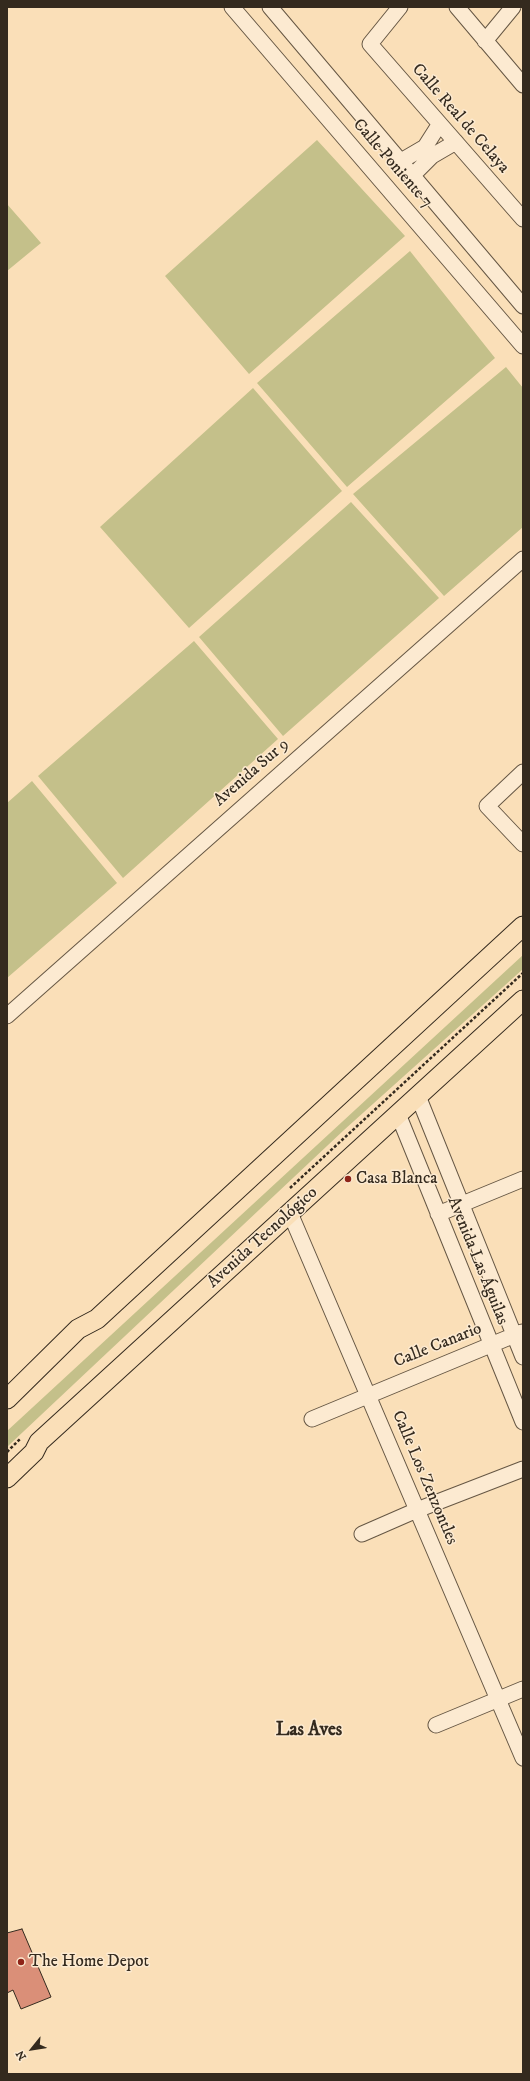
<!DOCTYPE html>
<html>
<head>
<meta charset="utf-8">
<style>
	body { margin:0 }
	#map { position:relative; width:530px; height:2081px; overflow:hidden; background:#fadfb8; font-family:"IM FELL DW Pica",serif }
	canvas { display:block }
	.frame { position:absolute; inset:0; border:8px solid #342a1e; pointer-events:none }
	.north { position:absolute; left:12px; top:2029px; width:40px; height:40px; -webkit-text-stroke:3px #fcead1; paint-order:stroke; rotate:240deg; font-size:11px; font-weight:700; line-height:16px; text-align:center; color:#342a1e }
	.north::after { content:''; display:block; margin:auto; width:14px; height:18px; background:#342a1e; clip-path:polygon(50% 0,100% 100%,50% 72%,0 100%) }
</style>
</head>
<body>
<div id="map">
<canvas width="530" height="2081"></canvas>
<div class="frame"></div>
<div class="north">N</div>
</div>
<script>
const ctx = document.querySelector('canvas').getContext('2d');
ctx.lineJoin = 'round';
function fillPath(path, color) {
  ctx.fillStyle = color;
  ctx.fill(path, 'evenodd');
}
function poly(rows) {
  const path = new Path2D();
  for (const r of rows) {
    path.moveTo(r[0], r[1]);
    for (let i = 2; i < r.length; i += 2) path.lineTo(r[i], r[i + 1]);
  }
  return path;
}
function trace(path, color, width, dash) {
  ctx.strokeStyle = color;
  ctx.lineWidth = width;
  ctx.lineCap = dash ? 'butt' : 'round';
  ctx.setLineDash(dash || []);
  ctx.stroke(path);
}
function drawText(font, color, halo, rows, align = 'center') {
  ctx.font = font + ' "IM FELL DW Pica",serif';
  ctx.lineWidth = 3;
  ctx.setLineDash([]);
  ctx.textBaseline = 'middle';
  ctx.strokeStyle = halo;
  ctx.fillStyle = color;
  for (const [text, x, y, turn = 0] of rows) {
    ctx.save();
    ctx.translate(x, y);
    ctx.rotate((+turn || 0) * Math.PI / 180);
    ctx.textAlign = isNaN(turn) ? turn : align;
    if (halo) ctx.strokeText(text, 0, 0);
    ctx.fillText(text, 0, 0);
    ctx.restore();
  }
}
fillPath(poly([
	[317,140,405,236,249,374,165,276],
	[7,204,41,243,7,271],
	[410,251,495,358,347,487,257,383],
	[506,367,523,388,523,527,444,596,353,494],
	[253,388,342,491,189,628,100,527],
	[351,502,439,598,283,736,199,637],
	[194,641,278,739,123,878,38,776],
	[32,781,117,883,7,978,7,803],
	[523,955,523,969,344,1130,7,1447,7,1431]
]), '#c4c08a');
const building = poly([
	[22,1929,51,1997,21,2009,13,1990,7,1993,7,1933,22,1929]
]);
fillPath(building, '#da8f78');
trace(building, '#342a1e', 1);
const minor = poly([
	[232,7,523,346],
	[270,7,523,306],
	[400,7,370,44,523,219],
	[457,7,523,85],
	[485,41,513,7],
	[401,161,425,147,439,125],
	[412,176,432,156,456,142],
	[523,772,487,806,523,844],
	[7,1016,523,559],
	[418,1096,523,1357],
	[398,1114,523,1422],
	[290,1213,523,1758],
	[438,1214,523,1179],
	[312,1419,522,1332],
	[362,1534,417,1510,523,1469],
	[436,1725,523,1689]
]);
const major = poly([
	[7,1399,78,1329,97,1319,523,926],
	[7,1478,34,1452,39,1442,523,1000]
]);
trace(minor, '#665744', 17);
trace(major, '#342a1e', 21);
trace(poly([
	[290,1188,523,973],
	[7,1452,21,1438]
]), '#342a1e', 2.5, [3, 2]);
trace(minor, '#fcead1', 15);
trace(major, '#fadfb8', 19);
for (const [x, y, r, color] of [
	[348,1179,4,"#8f2418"],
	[21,1962,4,"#8f2418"]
]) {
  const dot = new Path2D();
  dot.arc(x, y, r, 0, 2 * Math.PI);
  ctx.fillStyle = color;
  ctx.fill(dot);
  trace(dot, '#fcead1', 1.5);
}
drawText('17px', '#342a1e', '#fcead1', [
	["Calle Real de Celaya",460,119,49],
	["Calle Poniente 7",392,164,49],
	["Avenida Sur 9",252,773,-41],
	["Avenida Tecnológico",263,1238,-42],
	["Avenida Las Águilas",477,1261,68],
	["Calle Canario",438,1346,-22],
	["Calle Los Zenzontles",424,1478,67]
]);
drawText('17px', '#342a1e', '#fcead1', [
	["Casa Blanca",356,1179],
	["The Home Depot",29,1962]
], 'left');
drawText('bold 19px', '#342a1e', '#fcead1', [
	["Las Aves",309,1731]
]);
</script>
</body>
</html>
